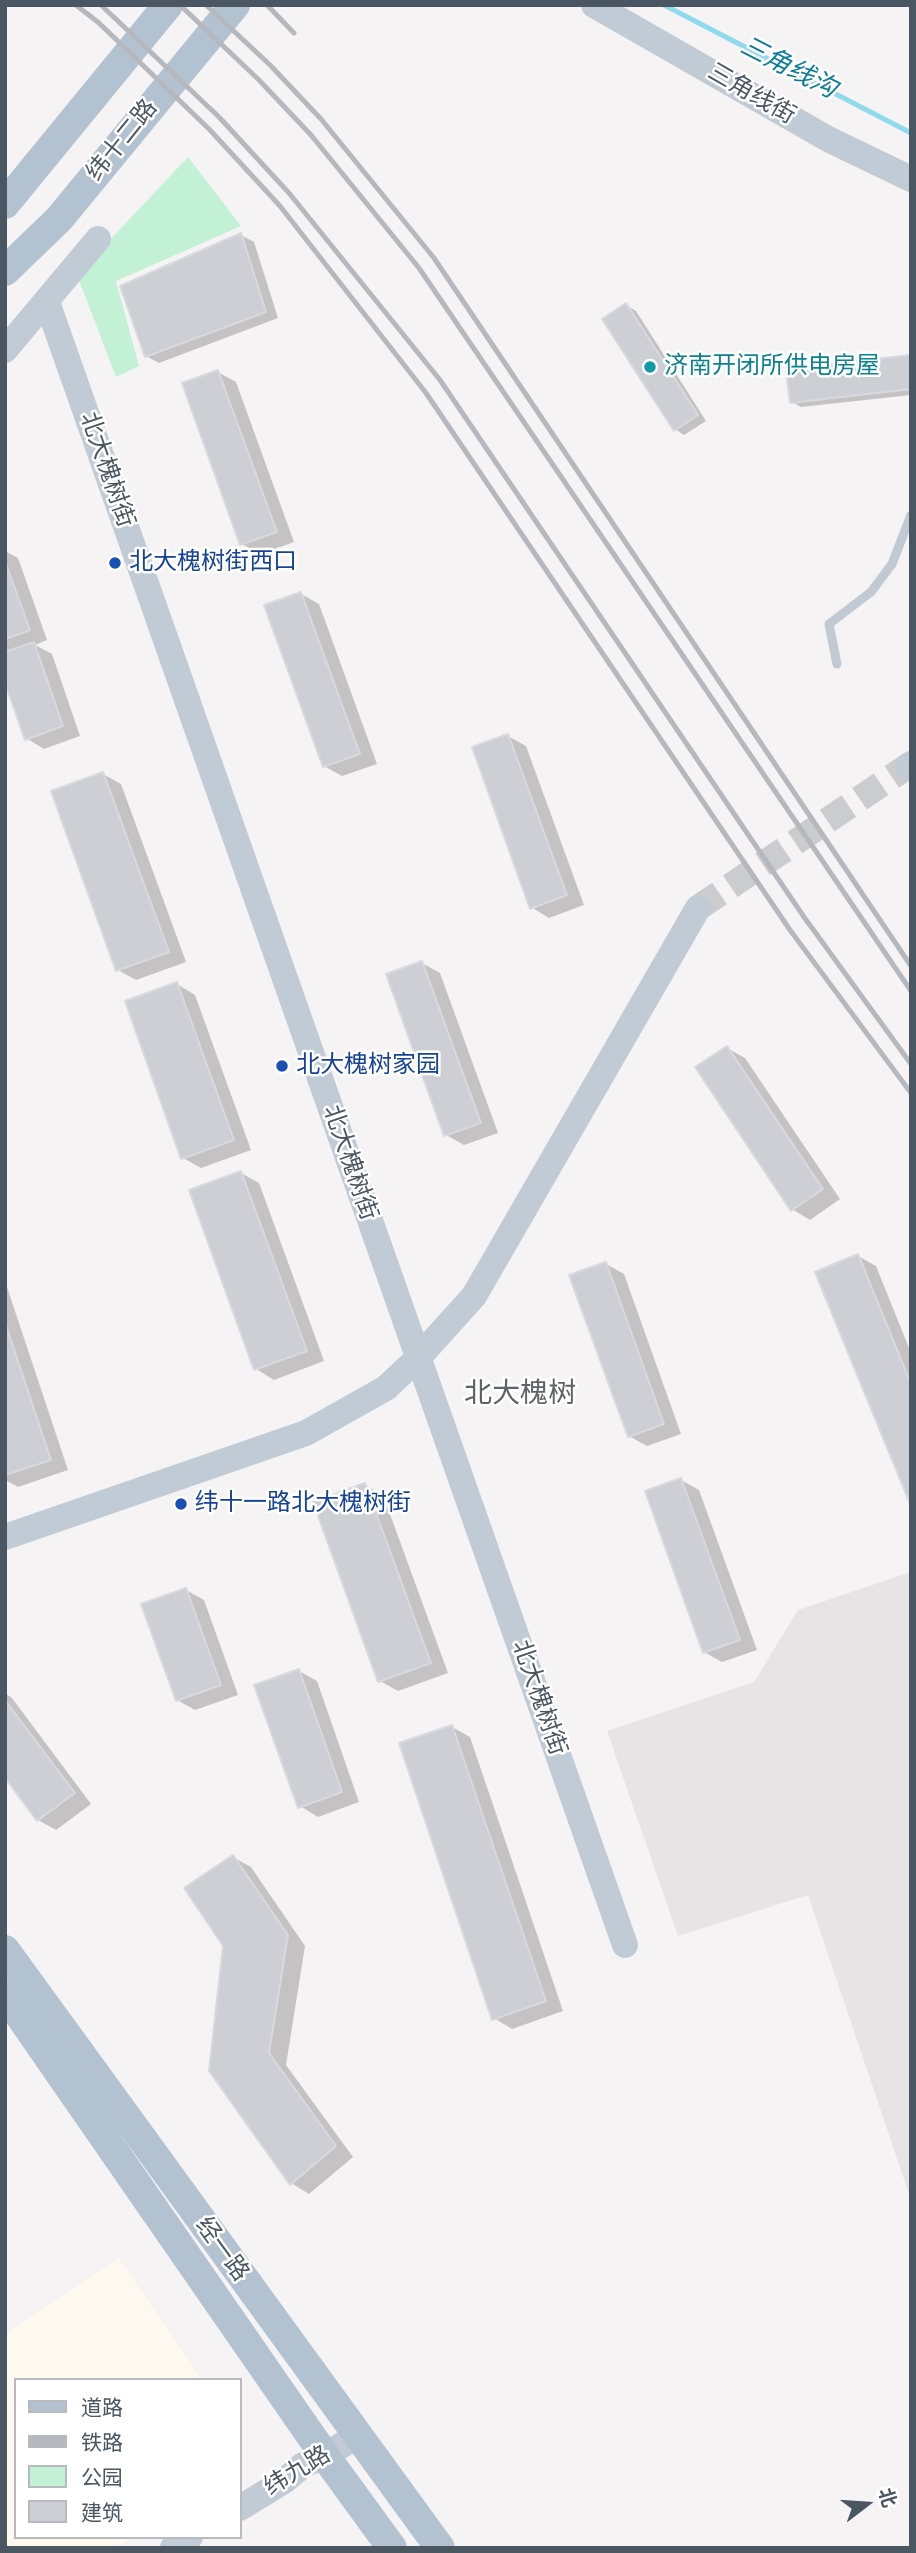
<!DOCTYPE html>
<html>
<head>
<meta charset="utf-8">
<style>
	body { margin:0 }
	#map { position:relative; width:916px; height:2553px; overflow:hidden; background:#f5f3f3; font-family:Jost,"Noto Sans SC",sans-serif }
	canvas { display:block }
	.frame { position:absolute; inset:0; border:7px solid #4a5661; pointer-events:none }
	.legend { position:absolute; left:14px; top:2378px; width:228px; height:161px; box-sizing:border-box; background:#fff; border:2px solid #b7bbc0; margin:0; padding:9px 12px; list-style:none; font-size:21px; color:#4a5661 }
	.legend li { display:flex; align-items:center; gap:14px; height:35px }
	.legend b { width:35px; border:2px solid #b7bbc0 }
	.north { position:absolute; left:832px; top:2469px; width:70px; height:70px; -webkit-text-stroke:5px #fff; paint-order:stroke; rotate:73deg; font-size:19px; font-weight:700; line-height:28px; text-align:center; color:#4a5661 }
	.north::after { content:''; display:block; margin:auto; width:24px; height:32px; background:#4a5661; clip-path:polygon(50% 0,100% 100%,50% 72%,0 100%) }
</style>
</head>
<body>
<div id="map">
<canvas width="916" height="2553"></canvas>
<div class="frame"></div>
<ul class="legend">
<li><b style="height:9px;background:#b3c2d1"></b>道路</li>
<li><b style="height:9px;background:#b5b8bd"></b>铁路</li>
<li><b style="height:19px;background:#c3f1d5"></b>公园</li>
<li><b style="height:19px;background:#cdcfd5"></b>建筑</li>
</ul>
<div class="north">北</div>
</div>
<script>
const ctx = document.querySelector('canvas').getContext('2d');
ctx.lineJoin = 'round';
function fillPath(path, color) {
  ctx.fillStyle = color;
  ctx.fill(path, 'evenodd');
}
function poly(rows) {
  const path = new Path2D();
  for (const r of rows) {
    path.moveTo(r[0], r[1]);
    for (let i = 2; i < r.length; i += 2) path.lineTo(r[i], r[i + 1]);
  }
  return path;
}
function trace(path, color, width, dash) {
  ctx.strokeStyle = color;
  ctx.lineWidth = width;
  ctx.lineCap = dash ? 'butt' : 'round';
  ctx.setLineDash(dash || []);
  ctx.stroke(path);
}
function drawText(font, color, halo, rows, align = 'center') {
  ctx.font = font + ' Jost,"Noto Sans SC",sans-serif';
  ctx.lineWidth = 5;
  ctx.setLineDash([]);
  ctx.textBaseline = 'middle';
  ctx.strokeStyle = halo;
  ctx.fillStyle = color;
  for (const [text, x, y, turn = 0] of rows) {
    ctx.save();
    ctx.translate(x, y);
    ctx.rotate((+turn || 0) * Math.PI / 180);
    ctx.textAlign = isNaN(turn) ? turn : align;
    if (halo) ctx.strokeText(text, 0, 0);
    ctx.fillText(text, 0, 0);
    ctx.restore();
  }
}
fillPath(poly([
	[119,2258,202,2380,16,2380,16,2537,132,2537,115,2548,5,2548,5,2334]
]), '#fdf9ef');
fillPath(poly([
	[911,1572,911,2197,910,2197,808,1895,678,1936,607,1731,754,1682,798,1610]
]), '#e6e4e5');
fillPath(poly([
	[188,157,241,226,116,281,139,366,116,377,77,275]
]), '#c3f1d5');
fillPath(poly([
	[241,235,254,242,278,318,159,363,146,356],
	[626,305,636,311,706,421,684,435,675,429],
	[911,356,911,395,801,407,792,402],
	[218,372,236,382,294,542,260,554,242,544],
	[5,551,18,558,47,640,35,645,52,654,80,736,44,749,26,738,9,652,5,650],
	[301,594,319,604,377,764,342,776,324,766],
	[508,736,526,746,584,905,549,918,531,907],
	[103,774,121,784,186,962,136,980,118,970],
	[422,963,440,973,498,1133,464,1145,446,1135],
	[177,984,195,995,251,1150,201,1168,183,1158],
	[727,1048,745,1058,840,1199,810,1220,792,1209],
	[241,1173,259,1183,324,1361,274,1380,256,1369],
	[858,1256,876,1266,911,1353,911,1502],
	[606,1264,624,1274,681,1434,647,1446,629,1436],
	[5,1281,68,1470,18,1487,5,1480],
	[681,1480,699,1490,757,1650,722,1662,704,1652],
	[365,1485,383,1495,448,1673,398,1691,380,1681],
	[186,1590,204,1600,238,1695,195,1710,177,1700],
	[299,1671,317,1681,359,1802,318,1817,300,1806],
	[5,1693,12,1698,91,1804,56,1830,38,1820,5,1775],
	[452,1727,470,1737,563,2011,512,2029,494,2018],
	[233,1857,251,1867,305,1946,286,2065,353,2157,309,2194,291,2183]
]), '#0003');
trace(poly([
	[664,5,911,133]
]), '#90daee', 5);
const building = poly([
	[241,233,266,312,145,357,120,286,241,233],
	[626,303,698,415,674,431,602,319,626,303],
	[911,355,911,389,790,403,786,369,911,355],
	[218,370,277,532,240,545,182,383,218,370],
	[5,561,30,630,5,639,5,561],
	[301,592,360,754,323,767,264,605,301,592],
	[34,642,63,726,25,740,5,683,5,652,34,642],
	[508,734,567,895,530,909,472,747,508,734],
	[103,772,169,952,116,971,51,791,103,772],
	[422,961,481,1123,444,1136,386,974,422,961],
	[177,982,234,1140,181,1159,125,1001,177,982],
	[727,1046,823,1189,791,1211,695,1067,727,1046],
	[241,1171,307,1351,254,1370,189,1190,241,1171],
	[858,1254,911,1384,911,1506,815,1272,858,1254],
	[606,1262,664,1424,628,1437,569,1275,606,1262],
	[5,1322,51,1460,5,1475,5,1322],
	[681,1478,740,1640,703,1653,645,1491,681,1478],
	[365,1483,431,1663,378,1682,313,1502,365,1483],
	[186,1588,221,1685,176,1701,141,1604,186,1588],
	[299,1669,342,1792,298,1808,254,1685,299,1669],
	[5,1700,75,1793,37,1821,5,1778,5,1700],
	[452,1725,546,2001,492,2020,399,1743,452,1725],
	[233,1855,288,1935,269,2053,336,2146,290,2185,209,2071,223,1946,184,1888,233,1855]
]);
fillPath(building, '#cdcfd5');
trace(building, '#d7d9de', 2);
trace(poly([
	[698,908,908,766]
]), '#caccce', 26, [26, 13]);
trace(poly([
	[837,664,829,624,871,592,892,564,911,515]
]), '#c1cad2', 9);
trace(poly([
	[594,5,828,139,911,179],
	[47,302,625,1945],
	[5,350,98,239],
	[908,766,911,764],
	[5,1537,306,1433,386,1388,418,1358,474,1296,698,908],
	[240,2508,284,2481,303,2465,325,2456,356,2436],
	[173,2548,190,2537]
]), '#c1cbd6', 26);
trace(poly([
	[5,204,168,5],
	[5,271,59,219,235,5],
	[5,1950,440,2548],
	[5,1994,325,2456,392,2548]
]), '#b3c2d1', 30);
trace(poly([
	[76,5,99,23,209,129,280,206,426,393,790,930,911,1093],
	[101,5,219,117,289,193,440,380,804,917,911,1064],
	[180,5,258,79,311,135,419,268,911,991],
	[206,5,270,65,321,119,434,258,911,966],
	[267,5,294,33]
]), '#b5b8bd', 5);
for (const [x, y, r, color] of [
	[650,367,7,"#0f9aa8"],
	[115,563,7,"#1a4fb4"],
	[282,1066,7,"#1a4fb4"],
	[181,1504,7,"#1a4fb4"]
]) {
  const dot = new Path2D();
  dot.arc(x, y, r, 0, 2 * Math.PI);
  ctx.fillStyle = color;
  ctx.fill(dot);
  trace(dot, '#fff', 2.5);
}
drawText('24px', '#4a5661', '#fff', [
	["三角线街",751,95,30],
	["纬十二路",123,141,-51],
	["北大槐树街",106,470,71],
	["北大槐树街",349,1163,71],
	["北大槐树街",538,1698,71],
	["经一路",221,2250,54],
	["纬九路",298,2472,-31]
]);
drawText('24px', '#0d838f', '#fff', [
	["济南开闭所供电房屋",664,367]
], 'left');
drawText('24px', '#164399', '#fff', [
	["北大槐树街西口",129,563],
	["北大槐树家园",296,1066],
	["纬十一路北大槐树街",195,1504]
], 'left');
drawText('italic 26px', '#0c7c9b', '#fff', [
	["三角线沟",788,69,27]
]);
drawText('28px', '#5f6368', '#fff', [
	["北大槐树",520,1395]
]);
</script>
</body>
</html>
